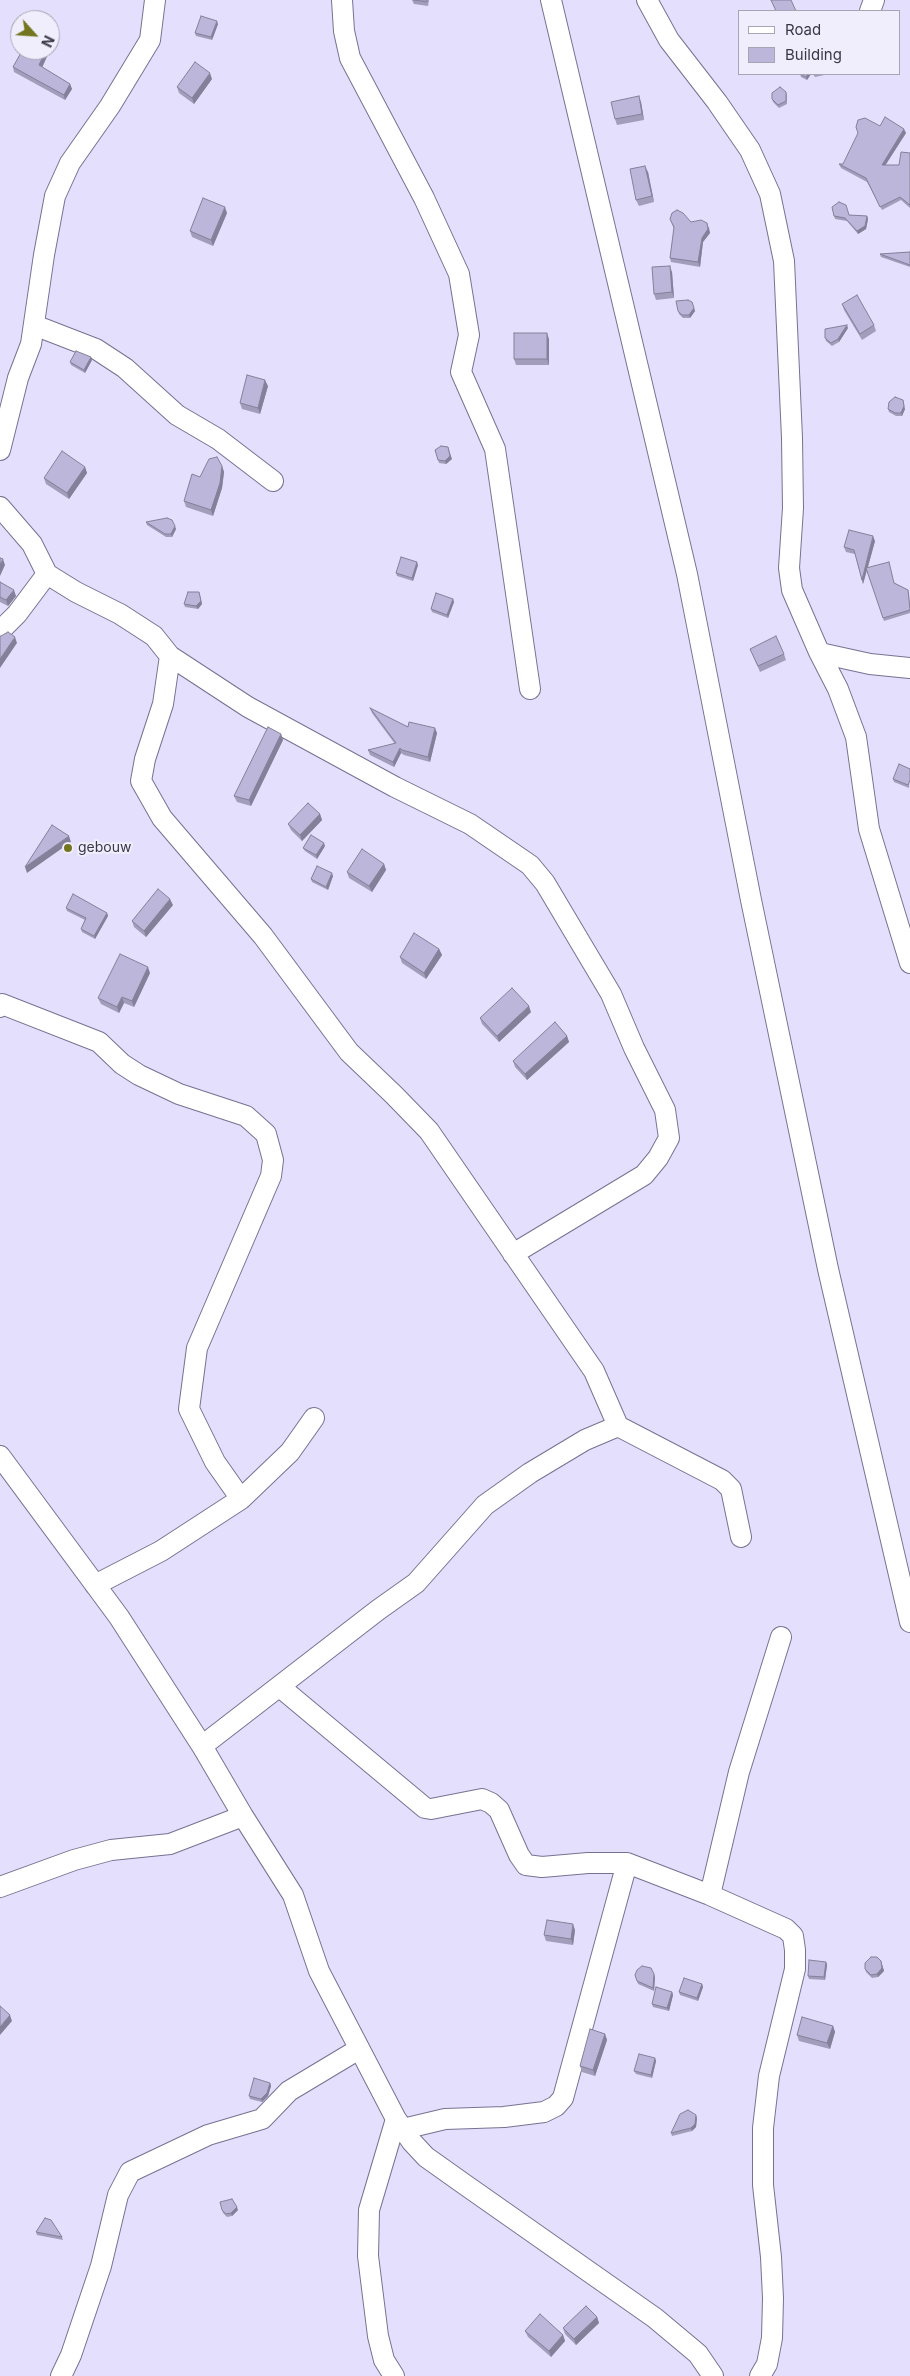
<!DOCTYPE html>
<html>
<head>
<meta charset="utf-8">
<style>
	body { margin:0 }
	#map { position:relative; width:910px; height:2376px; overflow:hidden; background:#e3dffc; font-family:Inter,sans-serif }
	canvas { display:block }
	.legend { position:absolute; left:738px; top:10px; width:162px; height:65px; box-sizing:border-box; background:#f0eefd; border:1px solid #a7a5b4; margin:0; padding:6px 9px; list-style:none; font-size:15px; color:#3a3746 }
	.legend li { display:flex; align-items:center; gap:10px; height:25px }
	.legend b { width:25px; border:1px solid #a7a5b4 }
	.north { position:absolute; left:10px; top:10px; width:50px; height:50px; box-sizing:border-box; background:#f0eefd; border:1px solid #a7a5b4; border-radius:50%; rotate:116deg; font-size:14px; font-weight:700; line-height:20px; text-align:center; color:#3a3746 }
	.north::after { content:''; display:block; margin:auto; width:18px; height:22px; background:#73761e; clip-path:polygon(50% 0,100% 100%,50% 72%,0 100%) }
</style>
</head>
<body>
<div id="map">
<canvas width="910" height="2376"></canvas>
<ul class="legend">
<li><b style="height:6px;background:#fff"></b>Road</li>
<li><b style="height:14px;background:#bcb7da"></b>Building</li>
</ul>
<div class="north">N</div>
</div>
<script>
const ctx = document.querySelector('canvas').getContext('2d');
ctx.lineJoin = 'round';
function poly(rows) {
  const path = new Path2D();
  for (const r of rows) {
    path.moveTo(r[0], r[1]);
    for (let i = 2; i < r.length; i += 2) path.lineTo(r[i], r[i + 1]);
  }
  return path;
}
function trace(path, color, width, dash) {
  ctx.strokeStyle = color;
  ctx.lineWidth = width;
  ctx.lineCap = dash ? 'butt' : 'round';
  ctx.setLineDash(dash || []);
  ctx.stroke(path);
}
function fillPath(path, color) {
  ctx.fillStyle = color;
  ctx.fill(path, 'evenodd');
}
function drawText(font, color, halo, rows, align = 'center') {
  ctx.font = font + ' Inter,sans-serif';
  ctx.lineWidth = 4;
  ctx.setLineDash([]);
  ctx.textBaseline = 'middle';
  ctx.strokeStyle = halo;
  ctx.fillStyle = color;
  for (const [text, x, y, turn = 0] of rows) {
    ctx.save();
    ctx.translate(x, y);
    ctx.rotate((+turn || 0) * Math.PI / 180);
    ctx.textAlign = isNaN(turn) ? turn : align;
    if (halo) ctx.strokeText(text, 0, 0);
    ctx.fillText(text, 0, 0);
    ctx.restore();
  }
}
const street = poly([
	[342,0,344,31,350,58,424,198,459,274,469,335,461,372,495,449,530,689],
	[551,0,687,574,751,900,828,1269,910,1622],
	[647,0,669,40,717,102,750,150,770,194,784,261,792,438,793,508,789,568,792,590,819,652,838,689,856,737,869,829,910,963],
	[870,11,874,0],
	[34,325,96,349,125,368,177,415,218,439,273,481],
	[0,450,18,378,31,344,44,255,55,196,70,163,110,106,150,40,155,0],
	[0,507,32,544,47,574,76,592,120,614,154,636,170,656,163,704,145,759,141,781,162,818,263,936,349,1052,394,1095,429,1131,594,1371,618,1426,722,1480,731,1489,741,1537],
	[0,631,17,614,47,574],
	[820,653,870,664,910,668],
	[170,656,248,707,395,787,470,824,530,865,545,883,611,994,634,1048,665,1110,669,1138,658,1158,644,1175,513,1254],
	[0,1007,2,1004,99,1042,122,1064,139,1075,179,1094,246,1116,266,1134,273,1160,271,1176,197,1348,189,1409,215,1462,241,1499],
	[0,1456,119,1617,202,1746,243,1816,293,1895,319,1971,396,2119,412,2142,426,2157,464,2184,655,2318,698,2354,713,2376],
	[95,1585,161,1551,241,1499,290,1452,314,1418],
	[280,1687,425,1808,431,1809,482,1799,491,1803,499,1810,519,1855,526,1865,542,1867,588,1863,627,1863,710,1895],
	[202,1746,378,1610,416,1583,485,1505,530,1473,585,1440,618,1426],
	[0,1887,74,1860,111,1850,170,1844,243,1816],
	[403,2129,445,2119,504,2117,544,2112,556,2106,563,2098,627,1863],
	[61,2376,71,2355,101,2266,118,2195,130,2172,208,2135,262,2119,289,2091,359,2049],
	[394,2376,384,2360,378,2336,368,2256,369,2210,396,2119],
	[760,2376,767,2364,772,2338,773,2298,771,2257,763,2185,763,2128,769,2076,795,1969,795,1950,793,1936,786,1929,710,1895,739,1772,781,1637]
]);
trace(street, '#777293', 22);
trace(street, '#fff', 20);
fillPath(poly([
	[412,0,429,0,428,6,414,4],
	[218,24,212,40,196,36,195,33],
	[20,50,50,50,42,67,70,84,72,89,65,100,14,72,13,67,21,52],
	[800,74,811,74,807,80,801,77],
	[813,74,829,74,815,77],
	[212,79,194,104,179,93,177,87],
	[786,92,787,95,787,104,779,108,773,102,772,99],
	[641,102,644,120,617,125,615,119],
	[880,126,906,133,885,165,899,165,910,153,910,208,901,200,882,210,867,182,841,168,839,164,843,164],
	[648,172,654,202,639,206,636,200],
	[227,213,213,246,192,237,190,231],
	[850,215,867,216,868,219,866,229,858,234,847,221,835,219,834,216],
	[670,219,691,222,709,227,710,233,703,242,700,267,671,262,670,258,674,229],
	[910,252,910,267,881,257,880,254],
	[672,272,674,298,656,300,654,294],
	[692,302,695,311,690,318,683,318,679,314,678,311],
	[842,304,874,325,876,331,862,340,844,310],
	[848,328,839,342,832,346,826,341,825,338],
	[549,339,549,365,516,365,514,359],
	[92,360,85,373,71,365,70,362],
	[268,386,260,414,242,409,240,403],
	[888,409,905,409,902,416,896,416,889,412],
	[435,450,452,459,446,464,439,463],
	[222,466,224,472,222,488,213,516,186,507,184,501,200,477],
	[85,467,87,473,69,499,46,484,44,478],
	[146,522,176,529,172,537,166,537,147,525],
	[875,541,868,567,895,583,908,590,909,593,910,613,884,621,867,570,863,584,855,554,846,552,844,547],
	[418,565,413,581,397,576,396,573],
	[0,582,16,596,8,606,0,602],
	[200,595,202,604,198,609,185,607,184,604],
	[453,599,454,602,448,618,432,612,431,609],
	[750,649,784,654,786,660,760,672],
	[370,708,408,727,437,733,430,762,404,755,401,753,394,767,370,755,368,750,395,744,372,713],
	[281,734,283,740,251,806,237,802,234,796],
	[910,769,909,788,894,782,893,779],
	[320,814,322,820,302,841,291,830,288,824],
	[325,846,317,859,305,851,303,848],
	[384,864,386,870,372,892,349,878,347,872],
	[333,876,328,890,312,882,311,879],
	[173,905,146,937,134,927,132,921],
	[66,908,107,913,108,916,95,939,82,932,81,929,85,920,67,911],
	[439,949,442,955,426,979,402,963,400,957],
	[150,973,134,1007,124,1003,119,1013,101,1004,98,998],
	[531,1012,499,1042,482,1024,480,1018],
	[567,1036,569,1042,527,1080,515,1067,513,1061],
	[575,1930,573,1945,546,1941,544,1935],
	[881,1961,884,1971,878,1977,872,1978,866,1972,865,1969],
	[826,1962,827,1965,825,1980,809,1979,808,1976],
	[635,1975,655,1977,654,1991,638,1984],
	[702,1984,703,1987,698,2001,680,1995,679,1992],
	[672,1992,673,1995,669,2011,653,2007,652,2004],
	[833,2026,835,2032,830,2049,799,2041,797,2035],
	[605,2034,607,2040,595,2076,582,2072,580,2066],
	[655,2058,656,2061,652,2078,636,2074,634,2071],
	[270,2083,271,2086,268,2096,262,2102,250,2099,249,2096],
	[697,2118,696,2127,692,2131,672,2136,671,2133],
	[222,2210,238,2210,232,2216,227,2217,223,2213],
	[36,2232,62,2237,63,2240,37,2235],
	[597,2317,599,2323,576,2345,565,2334,563,2328],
	[525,2331,563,2335,565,2341,551,2357,528,2337]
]), '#a29dbb');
fillPath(poly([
	[217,21,218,24,212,40,211,37],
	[46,50,50,50,41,70,39,65],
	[210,73,212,79,194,104,192,98],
	[808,74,811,74,807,80,806,77],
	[70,84,72,89,65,100,64,95],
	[639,96,641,102,644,120,642,114],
	[904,129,906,133,883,169,882,165],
	[645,166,648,172,654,202,652,196],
	[225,207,227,213,213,246,211,240],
	[867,216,868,219,866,229,858,234,857,231],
	[707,223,710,233,703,242,700,267,698,262,702,238],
	[670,266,672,272,674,298,672,292],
	[694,308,695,311,690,318,689,315],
	[847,325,848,328,839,342,838,339],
	[547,333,549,339,549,365,547,359],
	[91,357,92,360,85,373,84,370],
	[265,380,268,386,260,414,258,408],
	[903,400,905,409,902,416,901,413],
	[448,447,452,459,446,464,445,461],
	[222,466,224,472,222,488,213,516,211,510],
	[85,467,87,473,69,499,67,493],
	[175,526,176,529,172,537,171,534],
	[873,536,875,541,863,584,862,580],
	[3,559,5,565,0,576,0,565],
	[417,562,418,565,413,581,412,578],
	[14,590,16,596,8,606,6,600],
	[199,592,202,604,198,609,196,606],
	[453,599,454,602,448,618,447,615],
	[15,637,17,643,0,668,0,659],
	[435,728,437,733,430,762,428,757],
	[281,734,283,740,251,806,249,800],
	[400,748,401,753,394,767,393,762],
	[320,814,322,820,302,841,300,835],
	[69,836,71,842,27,873,25,867],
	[324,843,325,846,317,859,316,855],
	[384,864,386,870,372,892,369,886],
	[332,873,333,876,328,890,326,887],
	[170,899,173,905,146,937,144,931],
	[107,913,108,916,95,939,94,936],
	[439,949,442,955,426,979,424,973],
	[148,967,150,973,134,1007,132,1001],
	[122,997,124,1003,119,1013,117,1007],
	[529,1006,531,1012,499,1042,497,1036],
	[567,1036,569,1042,527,1080,525,1074],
	[573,1924,575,1930,573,1945,571,1939],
	[881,1961,884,1971,878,1977,877,1974],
	[826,1962,827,1965,825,1980,824,1977],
	[654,1974,655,1977,654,1991,653,1988],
	[702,1984,703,1987,698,2001,697,1998],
	[672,1992,673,1995,669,2011,667,2008],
	[10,2015,12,2021,0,2035,0,2027],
	[833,2026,835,2032,830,2049,827,2043],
	[605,2034,607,2040,595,2076,593,2070],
	[655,2058,656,2061,652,2078,651,2075],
	[270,2083,271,2086,268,2096,262,2102,261,2099],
	[696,2115,697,2118,696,2127,692,2131,691,2128],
	[237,2207,238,2210,232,2216,231,2213],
	[597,2317,599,2323,576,2345,574,2339],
	[563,2335,565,2341,551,2357,549,2351]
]), '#848099');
const building = poly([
	[414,0,427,0,427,2,414,0],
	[771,0,791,0,796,11,776,11,771,0],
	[201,16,217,21,211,37,195,33,201,16],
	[21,50,46,50,39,65,70,84,64,95,13,67,22,51,21,50],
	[195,62,210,73,192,98,177,87,195,62],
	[800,74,808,74,806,77,800,74],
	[780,87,786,92,786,101,778,105,772,99,772,93,780,87],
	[639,96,642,114,615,119,611,102,639,96],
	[885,117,904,129,882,165,899,165,901,152,910,153,910,205,900,197,880,207,866,178,839,164,843,164,858,133,856,127,858,120,865,118,880,126,885,117],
	[645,166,652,196,636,200,630,169,645,166],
	[203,198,225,207,211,240,190,231,203,198],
	[839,202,846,205,849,215,867,216,865,226,857,231,845,218,834,216,832,207,839,202],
	[677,210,683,213,691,222,701,220,707,223,708,229,702,238,698,262,670,258,674,227,670,219,672,213,677,210],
	[910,252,910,265,880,254,910,252],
	[670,266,672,292,654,294,652,267,670,266],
	[857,295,874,325,860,334,842,304,857,295],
	[688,300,692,302,694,308,689,315,682,315,678,311,676,301,688,300],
	[847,325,838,339,831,343,825,338,825,329,847,325],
	[514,333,547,333,547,359,514,359,514,333],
	[76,351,91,357,84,370,70,362,76,351],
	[247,375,265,380,258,408,240,403,247,375],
	[895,397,903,400,904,406,901,413,895,413,888,409,889,402,895,397],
	[441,446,448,447,450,456,445,461,438,460,435,450,441,446],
	[62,451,85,467,67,493,44,478,62,451],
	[217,457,222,466,220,483,211,510,184,501,192,474,200,477,209,459,217,457],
	[167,518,172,520,175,526,171,534,165,534,146,522,167,518],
	[849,530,873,536,862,580,854,550,844,547,849,530],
	[401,557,417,562,412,578,396,573,401,557],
	[0,558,3,559,0,565,0,558],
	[889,562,894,583,908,590,910,610,883,618,866,568,889,562],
	[0,582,14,590,6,600,0,597,0,582],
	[188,592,199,592,201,601,196,606,184,604,188,592],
	[436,593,453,599,447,615,431,609,436,593],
	[8,632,15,637,0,659,0,636,1,636,8,632],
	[776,636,784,654,758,666,750,649,776,636],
	[370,708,408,727,409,722,435,728,428,757,402,750,400,748,393,762,368,750,396,743,370,708],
	[268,727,281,734,249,800,234,796,268,727],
	[899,764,910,769,910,780,908,785,893,779,899,764],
	[308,803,320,814,300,835,288,824,308,803],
	[52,825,69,836,25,867,52,825],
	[311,835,324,843,316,855,303,848,311,835],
	[362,849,384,864,369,886,347,872,362,849],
	[317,866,332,873,326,887,311,879,317,866],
	[158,889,170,899,144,931,132,921,158,889],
	[73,894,107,913,94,936,81,929,86,918,66,908,73,894],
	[414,933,439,949,424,973,400,957,414,933],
	[120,954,148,967,132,1001,122,997,117,1007,98,998,120,954],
	[512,988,529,1006,497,1036,480,1018,512,988],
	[555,1022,567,1036,525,1074,513,1061,555,1022],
	[547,1920,573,1924,571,1939,544,1935,547,1920],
	[871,1957,877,1957,881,1961,882,1968,877,1974,871,1975,865,1969,865,1963,871,1957],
	[809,1960,826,1962,824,1977,808,1976,809,1960],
	[642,1966,651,1968,654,1974,653,1988,637,1981,635,1975,637,1970,642,1966],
	[684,1978,702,1984,697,1998,679,1992,684,1978],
	[656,1987,672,1992,667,2008,652,2004,656,1987],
	[0,2006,10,2015,0,2027,0,2006],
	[802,2017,833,2026,827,2043,797,2035,802,2017],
	[590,2029,605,2034,593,2070,580,2066,590,2029],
	[639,2054,655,2058,651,2075,634,2071,639,2054],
	[254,2078,270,2083,267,2093,261,2099,249,2096,254,2078],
	[688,2110,696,2115,695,2124,691,2128,671,2133,680,2114,688,2110],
	[232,2199,237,2207,231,2213,226,2214,222,2210,220,2202,232,2199],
	[45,2218,51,2220,62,2237,36,2232,45,2218],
	[586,2306,597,2317,574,2339,563,2328,586,2306],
	[540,2314,563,2335,549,2351,525,2331,540,2314]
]);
fillPath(building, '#bcb7da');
trace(building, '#848099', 1);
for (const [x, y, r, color] of [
	[68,848,5,"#73761e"]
]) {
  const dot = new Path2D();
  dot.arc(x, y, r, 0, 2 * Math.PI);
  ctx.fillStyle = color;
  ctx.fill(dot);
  trace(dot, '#f0eefd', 2);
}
drawText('14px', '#3a3746', '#f0eefd', [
	["gebouw",78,848]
], 'left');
</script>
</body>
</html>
